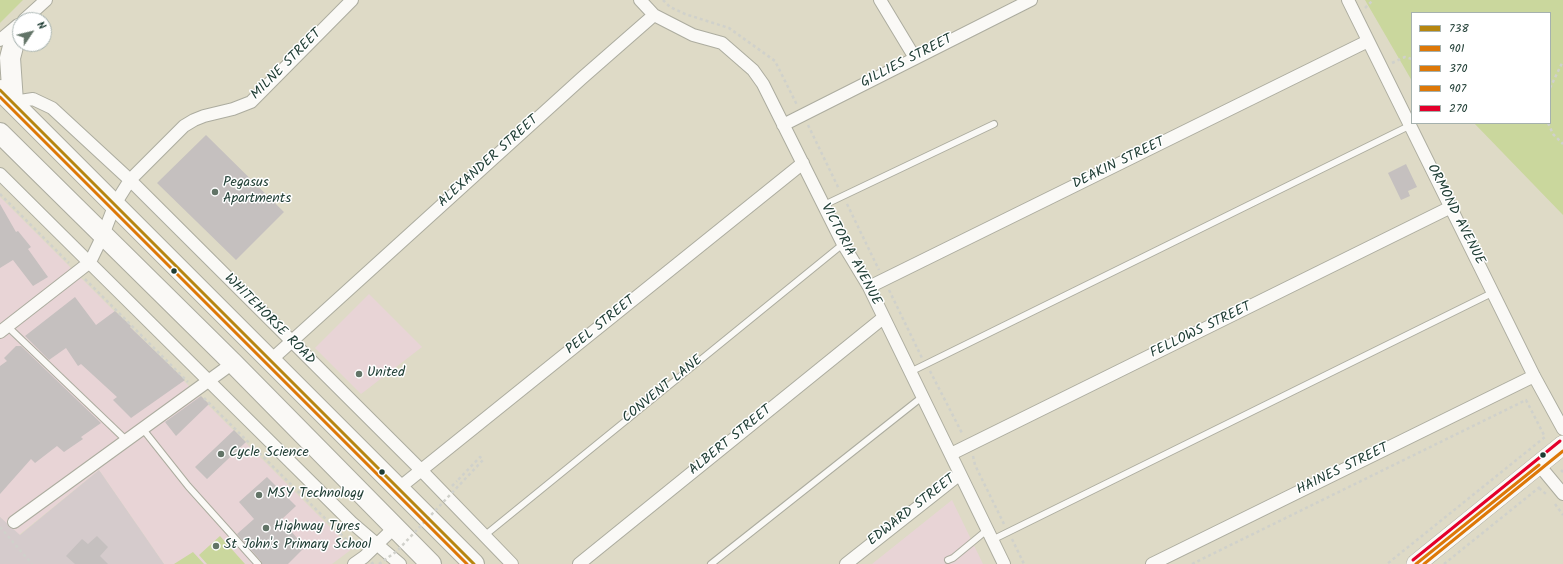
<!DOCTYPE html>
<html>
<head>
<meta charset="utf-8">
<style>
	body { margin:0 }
	#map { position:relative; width:1563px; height:564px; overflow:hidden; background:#dedac6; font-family:Kalam,sans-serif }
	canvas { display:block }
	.legend { position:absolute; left:1411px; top:12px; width:140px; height:112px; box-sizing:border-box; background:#fff; border:1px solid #a5b1ae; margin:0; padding:5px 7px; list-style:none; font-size:12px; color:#1f3d34 }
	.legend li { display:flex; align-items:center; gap:8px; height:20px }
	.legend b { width:20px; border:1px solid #a5b1ae }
	.north { position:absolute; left:12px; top:12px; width:40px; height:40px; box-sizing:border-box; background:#fff; border:1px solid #a5b1ae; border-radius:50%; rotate:55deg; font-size:11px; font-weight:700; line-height:16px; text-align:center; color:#1f3d34 }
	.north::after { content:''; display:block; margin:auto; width:14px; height:18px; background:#627467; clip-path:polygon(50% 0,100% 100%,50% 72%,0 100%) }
</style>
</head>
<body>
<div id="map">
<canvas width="1563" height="564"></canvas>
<ul class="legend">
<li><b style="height:5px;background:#b68610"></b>738</li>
<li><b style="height:5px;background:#dd7808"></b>901</li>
<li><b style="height:5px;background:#dd7808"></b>370</li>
<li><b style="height:5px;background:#dd7808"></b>907</li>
<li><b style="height:5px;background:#e4002b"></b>270</li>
</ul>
<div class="north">N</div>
</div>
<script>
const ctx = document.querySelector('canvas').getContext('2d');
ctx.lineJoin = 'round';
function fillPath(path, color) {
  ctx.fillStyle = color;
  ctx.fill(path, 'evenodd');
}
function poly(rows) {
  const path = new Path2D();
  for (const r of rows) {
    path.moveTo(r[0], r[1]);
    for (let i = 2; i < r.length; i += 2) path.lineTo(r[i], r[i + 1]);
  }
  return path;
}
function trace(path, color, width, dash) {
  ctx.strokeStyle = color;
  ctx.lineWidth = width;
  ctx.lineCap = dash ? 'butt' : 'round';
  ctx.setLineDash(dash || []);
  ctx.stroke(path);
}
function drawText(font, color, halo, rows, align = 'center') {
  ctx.font = font + ' Kalam,sans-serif';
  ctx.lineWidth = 3;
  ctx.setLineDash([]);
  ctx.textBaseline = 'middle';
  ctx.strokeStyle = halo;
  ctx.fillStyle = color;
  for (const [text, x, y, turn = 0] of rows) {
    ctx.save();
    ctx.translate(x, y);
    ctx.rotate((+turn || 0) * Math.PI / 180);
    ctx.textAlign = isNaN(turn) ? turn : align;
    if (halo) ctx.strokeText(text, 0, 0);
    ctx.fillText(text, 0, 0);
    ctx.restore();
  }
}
fillPath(poly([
	[0,197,352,549,332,564,164,564,99,470,19,535,0,517],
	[369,294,422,347,361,394,315,348],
	[952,500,983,564,872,564]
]), '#e8d4d6');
fillPath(poly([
	[99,470,164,564,0,564,0,517,20,535]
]), '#d5cbcc');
fillPath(poly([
	[0,0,23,0,0,23],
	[1365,0,1563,0,1563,215,1474,123,1550,123,1550,13,1412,13,1412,81],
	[220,536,245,564,207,564,199,555],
	[193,552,204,564,174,564]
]), '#cad79d');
fillPath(poly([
	[206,135,284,212,236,260,157,183],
	[1406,164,1417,187,1408,191,1410,196,1401,200,1388,173],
	[0,204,16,232,18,231,31,247,28,249,48,277,33,286,13,260,0,268],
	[75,297,96,325,115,311,131,326,130,327,185,380,131,418,113,400,117,397,81,364,78,366,66,348,49,360,25,336],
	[16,346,21,346,101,423,81,437,83,439,64,452,57,446,35,463,31,459,0,494,0,366,7,361,4,358],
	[201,396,209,404,176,436,165,422],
	[234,430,246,442,207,479,195,467],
	[267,477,296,506,281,520,305,547,288,564,262,564,261,561,237,534,254,519,239,502],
	[97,536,108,547,100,556,108,564,75,564,66,556,82,539,88,544]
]), '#c5c0bf');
const service = poly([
	[824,205,994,124],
	[7,326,126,440],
	[910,372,1411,125],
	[142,428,188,486,258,564],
	[484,536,843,244],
	[992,540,1494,292],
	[948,560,953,558,987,530],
	[711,564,922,397]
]);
const minor = poly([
	[640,0,654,15,693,35,722,43,753,70,763,84,843,244,869,287,1004,564],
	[880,0,915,58],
	[1348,0,1534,376,1563,429],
	[24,20,46,0],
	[0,40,18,25],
	[13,102,33,99,52,108,130,180,421,470,512,564],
	[783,125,1031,0],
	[0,174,351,522,400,564],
	[869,287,1368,41],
	[0,332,90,262,103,235,115,204,130,180,184,126,194,120,204,116,233,109,251,102,352,0],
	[271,360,582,78,654,15],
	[951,454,1451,207],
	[1539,465,1563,494],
	[399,488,803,163],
	[14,522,233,363],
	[354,564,364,557,395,527],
	[579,564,883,318],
	[846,564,960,474],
	[1152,564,1534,376]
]);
const primary = poly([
	[1416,564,1563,445]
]);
const trunk = poly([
	[0,90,474,564],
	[13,102,10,58,16,35],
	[0,133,233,363,431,564]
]);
trace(service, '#acac9f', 8);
trace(minor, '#acac9f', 14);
trace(primary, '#acac9f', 20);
trace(trunk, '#acac9f', 22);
trace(poly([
	[663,0,670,7,685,14,729,28,775,61,797,105],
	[1365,8,1373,0],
	[1392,63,1405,57,1412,59],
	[1550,88,1563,61],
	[1548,123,1553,134,1563,144],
	[808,125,839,189],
	[0,194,69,263],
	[847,204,879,270],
	[85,279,188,382],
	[889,290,922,358],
	[930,371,963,435],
	[204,398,355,548],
	[973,456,975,465,1004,524],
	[1561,470,1563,472],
	[452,486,457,481],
	[1539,488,1546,494],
	[1555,504,1563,515],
	[0,527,32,564],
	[1012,539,1024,564],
	[1192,564,1526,400,1545,437,1387,564],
	[1444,564,1541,486]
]), '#d0d1cb', 2.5, [3, 3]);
trace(service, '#faf9f6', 6);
trace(minor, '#faf9f6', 12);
trace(primary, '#faf9f6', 19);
trace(trunk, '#faf9f6', 20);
trace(poly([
	[371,564,374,562],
	[379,564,397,551,483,460,480,457,457,481]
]), '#d0d1cb', 2.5, [3, 3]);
trace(poly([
	[0,90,474,564]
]), '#b68610', 3);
trace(poly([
	[0,97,467,564]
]), '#dd7808', 3);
trace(poly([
	[1416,564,1539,465]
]), '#dd7808', 3);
trace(poly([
	[1424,564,1563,451]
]), '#dd7808', 3);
trace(poly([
	[1413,560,1560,441]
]), '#e4002b', 3);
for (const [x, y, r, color] of [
	[215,192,4,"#627467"],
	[174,271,3.5,"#1f3d34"],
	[359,374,4,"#627467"],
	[221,454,4,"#627467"],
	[1543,455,3.5,"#1f3d34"],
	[382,472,3.5,"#1f3d34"],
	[259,495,4,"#627467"],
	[266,528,4,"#627467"],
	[216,546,4,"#627467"]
]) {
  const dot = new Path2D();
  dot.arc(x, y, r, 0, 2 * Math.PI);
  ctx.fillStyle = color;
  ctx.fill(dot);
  trace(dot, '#fff', 1.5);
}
drawText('14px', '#1f3d34', '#fff', [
	["GILLIES STREET",907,62,-27],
	["MILNE STREET",287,65,-45],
	["ALEXANDER STREET",489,162,-42],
	["DEAKIN STREET",1119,164,-26],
	["ORMOND AVENUE",1455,215,63],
	["VICTORIA AVENUE",850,255,62],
	["WHITEHORSE ROAD",269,320,45],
	["PEEL STREET",601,326,-39],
	["FELLOWS STREET",1201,331,-26],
	["CONVENT LANE",663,390,-39],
	["ALBERT STREET",731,441,-39],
	["HAINES STREET",1343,470,-26],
	["EDWARD STREET",912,511,-38]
]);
drawText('14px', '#1f3d34', '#fff', [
	["Pegasus",223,184],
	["Apartments",223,200],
	["United",367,374],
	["Cycle Science",229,454],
	["MSY Technology",267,495],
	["Highway Tyres",274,528],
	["St John's Primary School",224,546]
], 'left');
</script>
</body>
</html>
